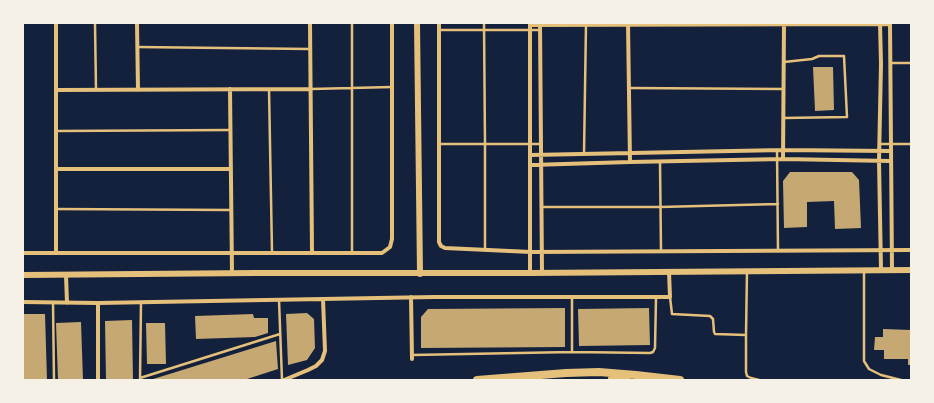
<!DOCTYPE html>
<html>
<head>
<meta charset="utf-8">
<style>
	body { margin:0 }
	#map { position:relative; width:934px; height:403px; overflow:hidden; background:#14213d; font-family:Montserrat,sans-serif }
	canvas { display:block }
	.frame { position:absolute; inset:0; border:24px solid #f6f1e7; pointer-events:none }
</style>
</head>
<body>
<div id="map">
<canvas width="934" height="403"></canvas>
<div class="frame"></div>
</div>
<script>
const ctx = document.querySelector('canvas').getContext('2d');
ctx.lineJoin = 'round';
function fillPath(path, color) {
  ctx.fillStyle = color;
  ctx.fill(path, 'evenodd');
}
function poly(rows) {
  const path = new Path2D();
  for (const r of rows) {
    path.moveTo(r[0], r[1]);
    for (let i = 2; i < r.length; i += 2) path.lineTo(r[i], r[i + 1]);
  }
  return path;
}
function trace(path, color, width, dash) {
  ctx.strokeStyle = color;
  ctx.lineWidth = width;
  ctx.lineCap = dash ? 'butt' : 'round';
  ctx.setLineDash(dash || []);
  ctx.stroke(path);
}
fillPath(poly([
	[813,67,833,67,834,110,815,111],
	[790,172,852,172,859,180,861,228,835,229,834,201,807,202,807,227,784,228,783,181],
	[565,308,565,347,421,348,421,317,428,309],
	[649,308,650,345,579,346,578,309],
	[307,313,314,319,315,348,307,360,288,365,286,314],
	[24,314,45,314,47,380,23,380,23,317],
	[253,314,254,318,268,318,268,333,255,337,196,339,195,316],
	[132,320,133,380,106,380,105,321],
	[81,322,83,380,58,380,56,323],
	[146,323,165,323,166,364,147,364],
	[883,329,911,330,911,365,908,365,908,359,884,359,884,350,874,350,875,337,883,337],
	[276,341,278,369,244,380,150,380]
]), '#c6a872');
trace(poly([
	[95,23,96,90],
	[484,23,485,144,485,250],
	[439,30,540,30],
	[137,47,310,49],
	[891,63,911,63],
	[629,88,783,89],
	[269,89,272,252],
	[311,89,392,87],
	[783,118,847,117,844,56,819,56,812,59,784,62],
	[56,131,230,130],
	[440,144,540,144],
	[880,144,911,144],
	[777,150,778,251],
	[584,154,586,24],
	[660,162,661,251],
	[542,207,660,207,778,204],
	[56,209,231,210],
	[352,252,352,23],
	[864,271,864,361,869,369,881,375,901,380],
	[670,297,672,314,710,316,713,319,714,332,715,334,746,335,747,271],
	[279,300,282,380],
	[53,303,54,380],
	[746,335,746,372,747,376,751,378,759,380],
	[572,352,572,297],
	[412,355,572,352,650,353,653,352,655,348,656,298],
	[140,378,280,334],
	[140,380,141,302]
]), '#e5c07b', 2.5);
trace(poly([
	[56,23,56,253],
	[137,23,138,90],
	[310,23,312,252],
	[439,23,439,242,441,246,445,248,531,252,911,250],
	[530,23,530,273],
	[540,23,542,273],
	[628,23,630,162],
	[880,23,881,64,879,161,881,270],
	[890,23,892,270],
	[530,25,890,24],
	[230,89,232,273],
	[56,90,311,89],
	[531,155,783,150,890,151],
	[783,159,784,23],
	[531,165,630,162,783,159,890,161],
	[56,169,231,169],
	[23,253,382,253,390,247,392,239,392,23],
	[66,275,67,303],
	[411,297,412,359],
	[23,302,98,303,434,297,670,297,669,272],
	[98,303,98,380],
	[284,380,308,370,316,366,322,360,325,351,323,299]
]), '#e5c07b', 4);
trace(poly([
	[417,23,420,274],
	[23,275,256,273,530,273,911,270]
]), '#e5c07b', 6);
trace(poly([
	[612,378,626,380],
	[477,380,566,373,599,372,636,375,680,380]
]), '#e5c07b', 8);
</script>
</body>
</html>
